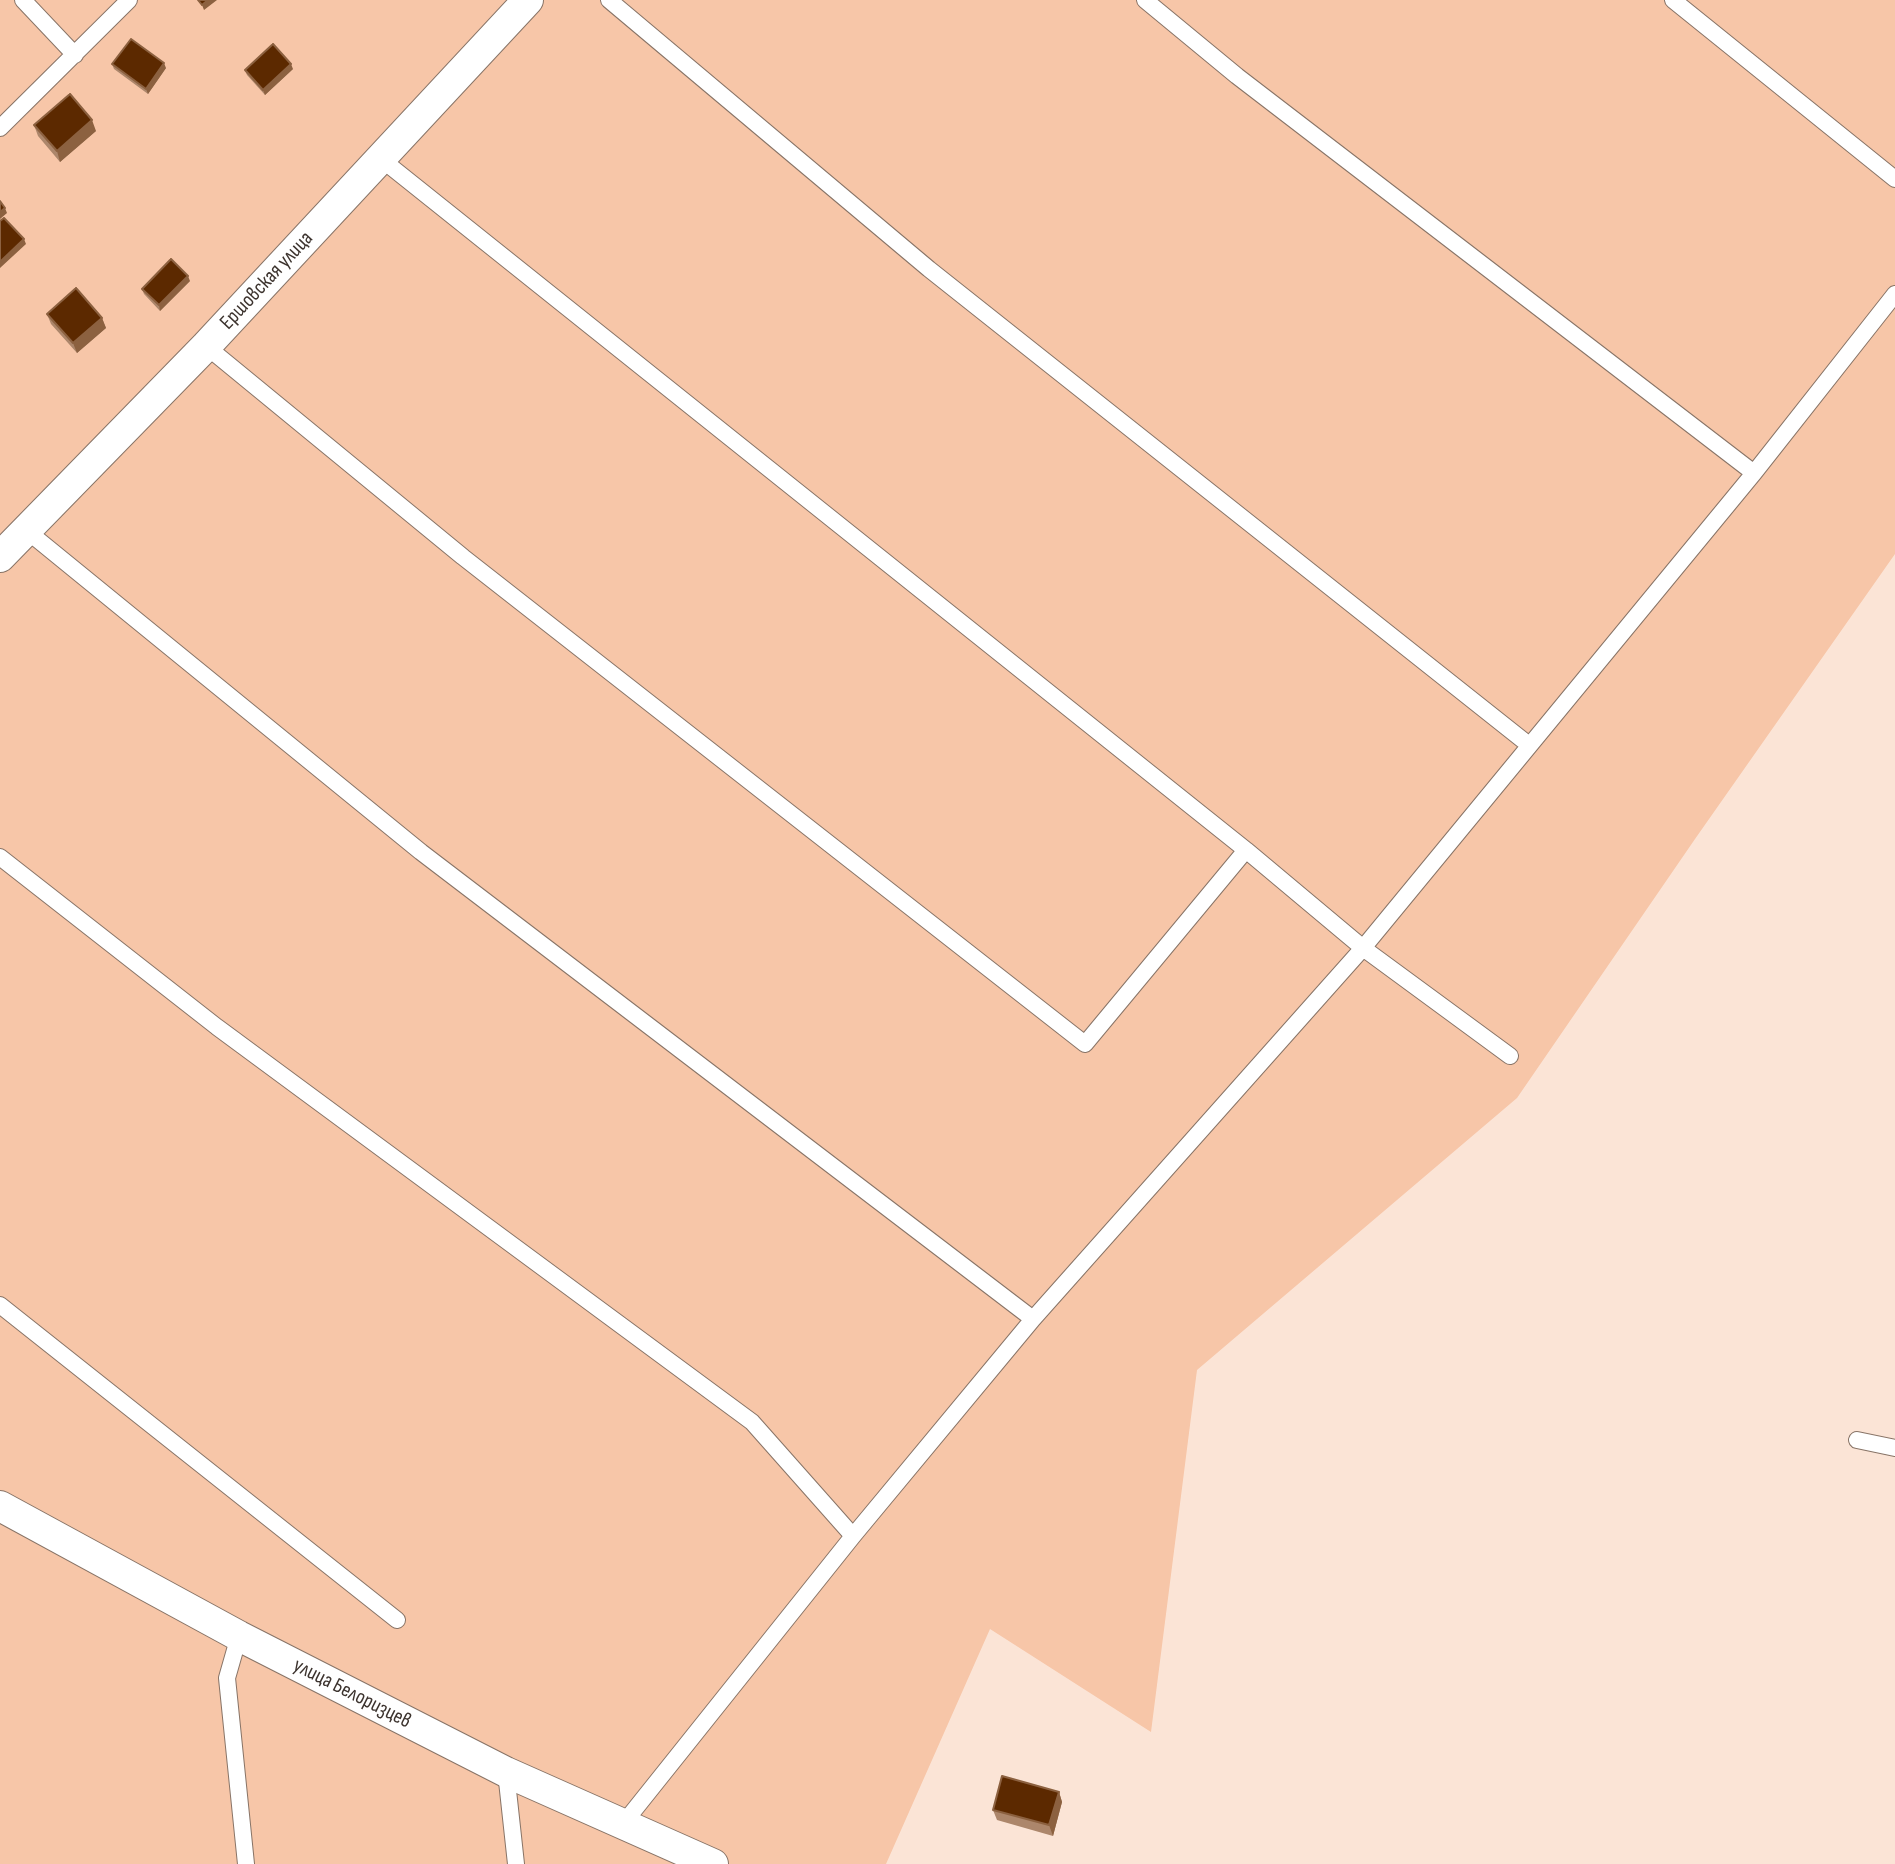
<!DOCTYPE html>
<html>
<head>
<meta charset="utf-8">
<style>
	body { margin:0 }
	canvas { display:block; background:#fbe4d6 }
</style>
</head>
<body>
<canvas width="1895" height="1864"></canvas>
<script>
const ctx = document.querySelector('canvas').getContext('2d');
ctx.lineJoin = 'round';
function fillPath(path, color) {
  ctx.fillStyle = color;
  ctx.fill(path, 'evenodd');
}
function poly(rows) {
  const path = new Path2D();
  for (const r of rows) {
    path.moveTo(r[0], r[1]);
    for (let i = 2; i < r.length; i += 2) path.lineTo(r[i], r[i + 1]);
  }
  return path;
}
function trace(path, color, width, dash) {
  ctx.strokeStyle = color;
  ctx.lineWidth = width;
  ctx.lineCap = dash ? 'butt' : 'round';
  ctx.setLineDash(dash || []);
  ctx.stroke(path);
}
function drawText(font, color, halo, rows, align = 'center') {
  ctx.font = font + ' "Sofia Sans Condensed",sans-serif';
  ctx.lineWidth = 7;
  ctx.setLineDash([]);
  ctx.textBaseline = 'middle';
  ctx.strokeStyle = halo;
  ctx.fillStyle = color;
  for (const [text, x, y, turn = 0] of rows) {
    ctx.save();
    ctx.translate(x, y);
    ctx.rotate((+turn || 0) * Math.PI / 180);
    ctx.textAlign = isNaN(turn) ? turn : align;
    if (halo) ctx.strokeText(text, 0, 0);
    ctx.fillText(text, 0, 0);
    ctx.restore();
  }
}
fillPath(poly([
	[0,0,1895,0,1895,554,1695,839,1517,1098,1197,1370,1151,1732,990,1629,886,1864,0,1864]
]), '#f7c6a8');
const service = poly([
	[23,0,75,55],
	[609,0,929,269,1529,745],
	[1145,0,1237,76,1754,473],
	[1673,0,1895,179],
	[0,128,129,0],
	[380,158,1246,850,1363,948,1510,1056],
	[206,346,463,557,1085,1044,1246,850],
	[26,530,421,852,1033,1319],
	[0,857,217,1027,752,1422,853,1536],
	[0,1305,397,1620],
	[1857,1440,1895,1448],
	[239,1636,227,1678,246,1864],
	[506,1772,516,1864],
	[623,1824,853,1536,1033,1319,1363,948,1754,473,1895,294]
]);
const minor = poly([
	[0,557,206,346,528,0],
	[0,1506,239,1636,506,1772,713,1864]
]);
trace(service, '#887467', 18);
trace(minor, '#887467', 32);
trace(service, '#fff', 16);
trace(minor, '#fff', 30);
fillPath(poly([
	[112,64,166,68,148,94,114,69],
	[293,69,265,95,247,75,245,70],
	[34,125,96,131,60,162,38,136],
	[190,281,160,311,144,294,142,289],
	[47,314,102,318,106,328,77,353,51,324],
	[1059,1792,1062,1802,1053,1836,997,1820,993,1810]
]), '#ac866b');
fillPath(poly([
	[208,0,217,0,204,10,202,5],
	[164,63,166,68,148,94,146,89],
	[291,64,293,69,265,95,263,90],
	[92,120,96,131,60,162,57,151],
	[5,208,7,213,0,219,0,212],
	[24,239,26,244,0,268,0,262],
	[188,276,190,281,160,311,159,305],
	[102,318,106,328,77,353,73,343],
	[1059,1792,1062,1802,1053,1836,1049,1825]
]), '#8c6140');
const building = poly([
	[198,0,208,0,202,5,198,0],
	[131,39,164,63,146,89,112,64,131,39],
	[273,44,291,64,263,90,245,70,273,44],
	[70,94,92,120,57,151,34,125,70,94],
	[0,201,5,208,0,212,0,201],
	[4,218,24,239,0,262,0,221,4,218],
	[171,259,188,276,159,305,142,289,171,259],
	[76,288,102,318,73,343,47,314,76,288],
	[1002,1776,1059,1792,1049,1825,993,1810,1002,1776]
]);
fillPath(building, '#5c2900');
trace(building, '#8c6140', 2);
drawText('21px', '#3d342f', '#fff', [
	["Ершовская улица",267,281,-47],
	["улица Белоризцев",352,1694,27]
]);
</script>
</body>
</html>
